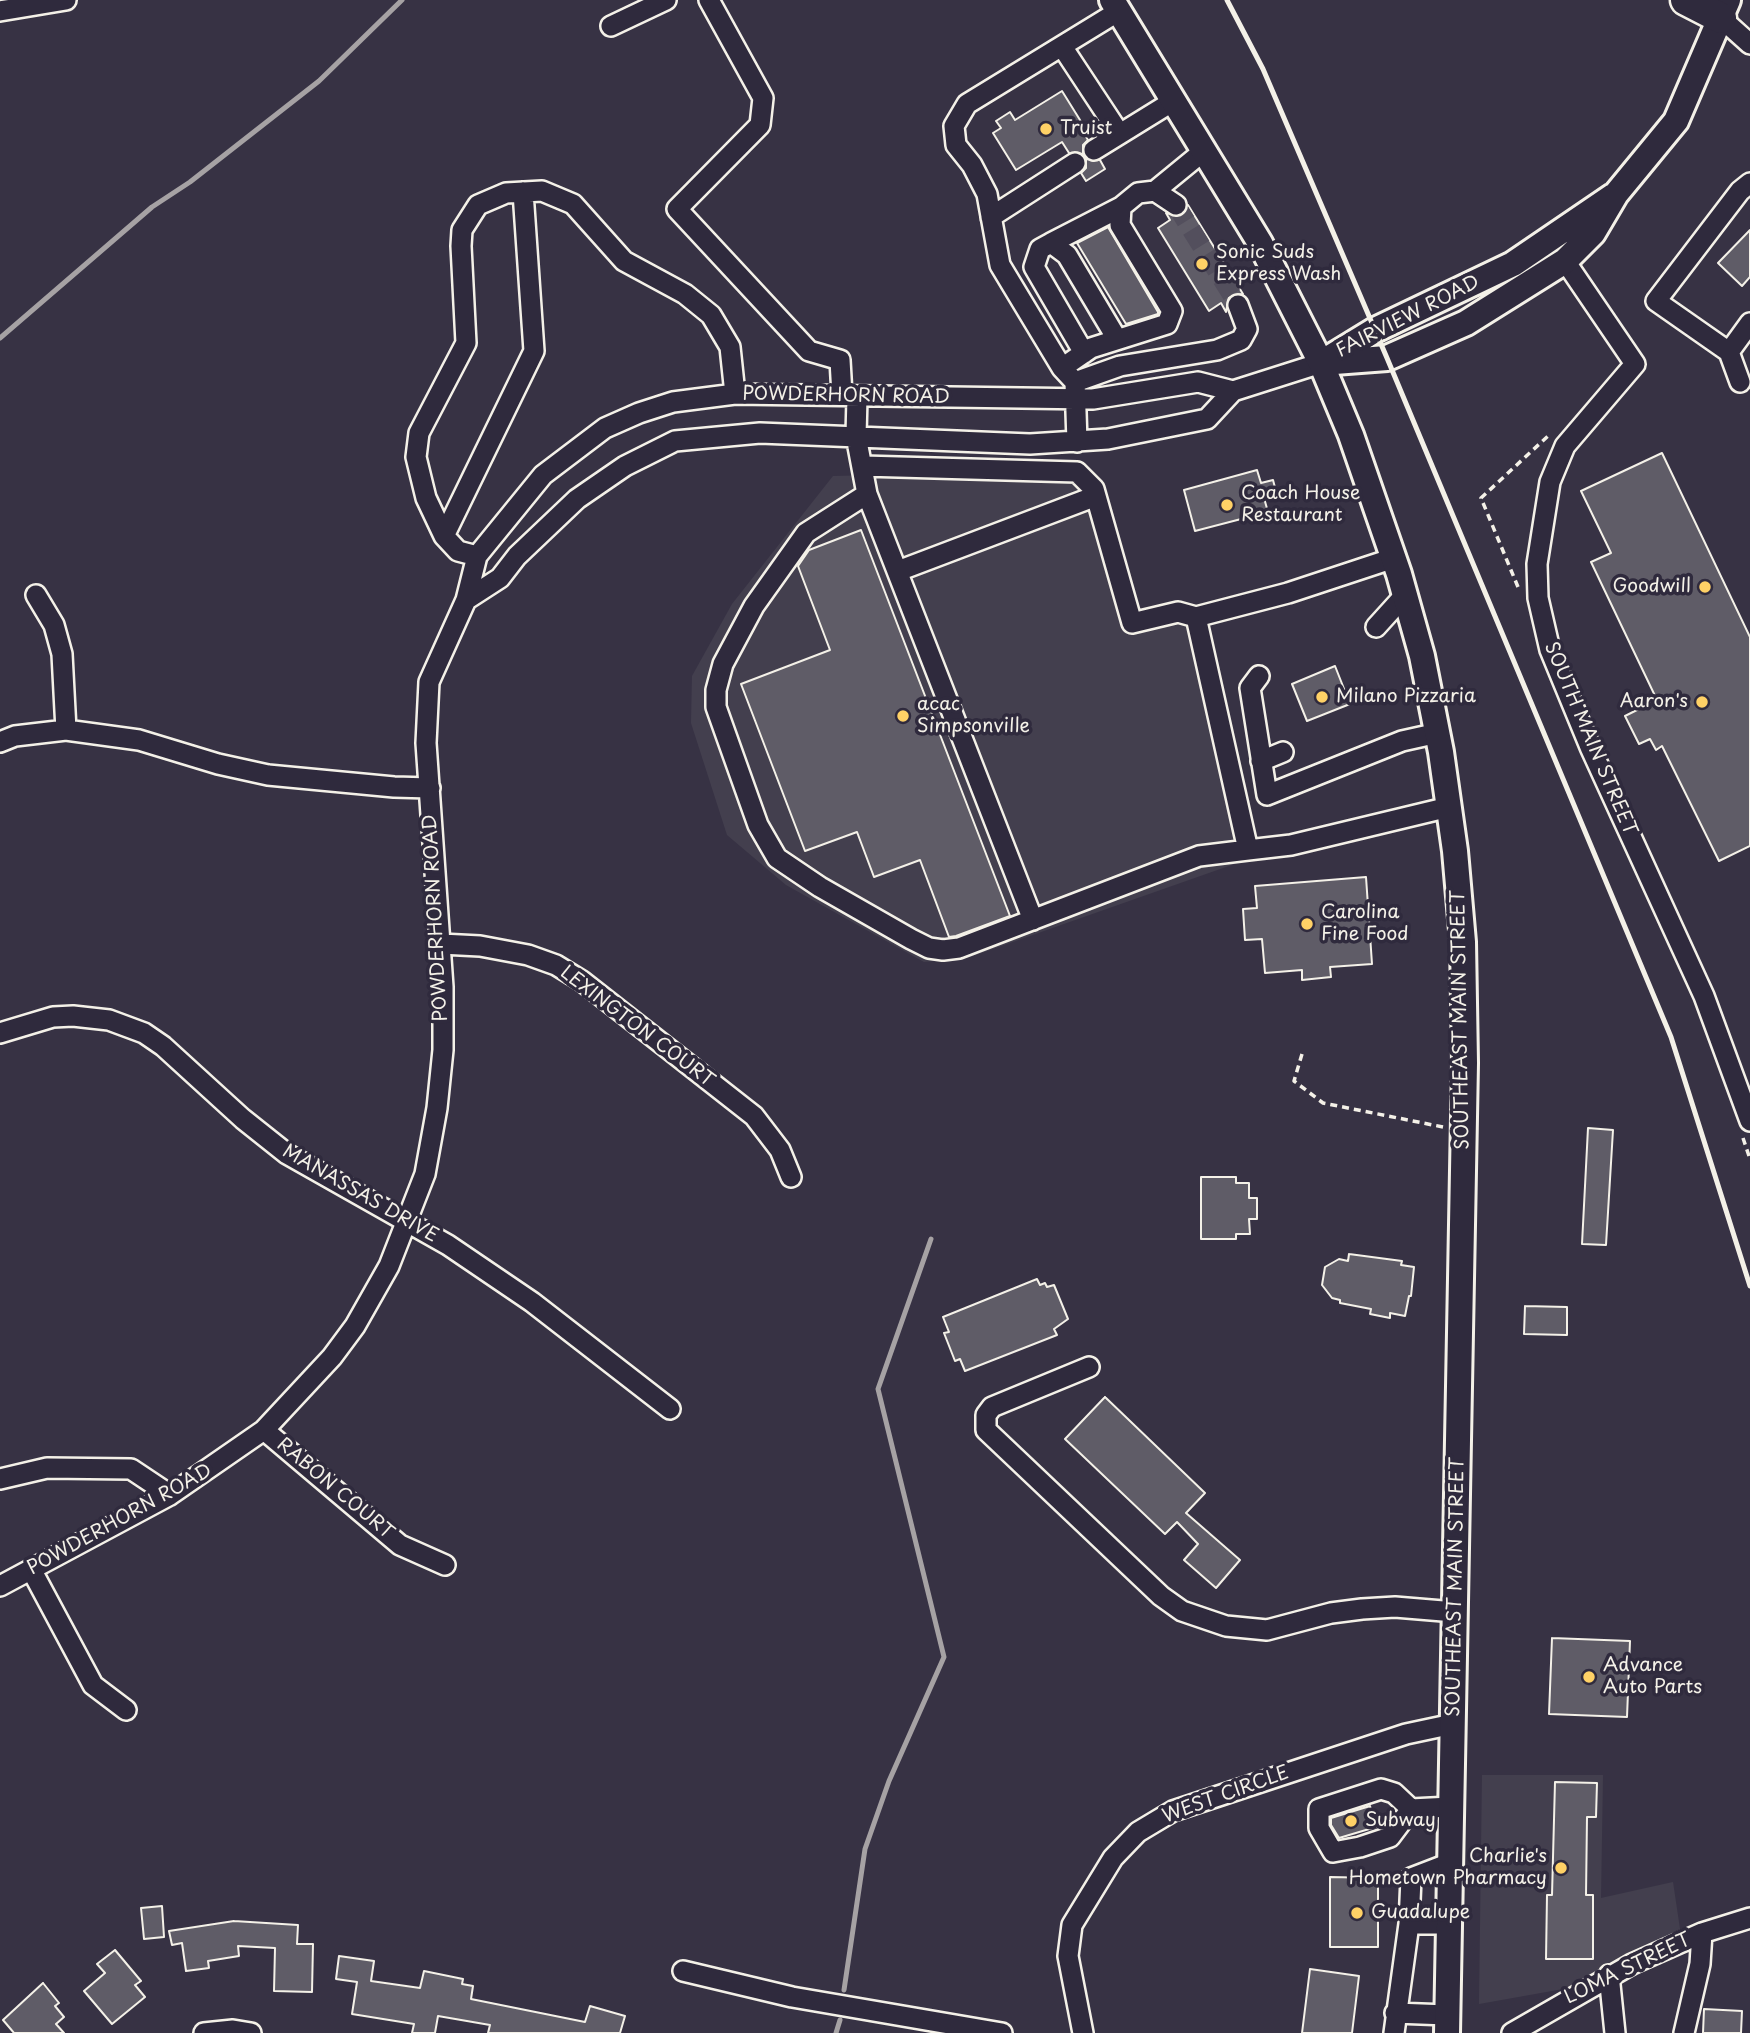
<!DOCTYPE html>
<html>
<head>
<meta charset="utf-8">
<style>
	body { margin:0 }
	canvas { display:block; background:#373244 }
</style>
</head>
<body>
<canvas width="1750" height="2033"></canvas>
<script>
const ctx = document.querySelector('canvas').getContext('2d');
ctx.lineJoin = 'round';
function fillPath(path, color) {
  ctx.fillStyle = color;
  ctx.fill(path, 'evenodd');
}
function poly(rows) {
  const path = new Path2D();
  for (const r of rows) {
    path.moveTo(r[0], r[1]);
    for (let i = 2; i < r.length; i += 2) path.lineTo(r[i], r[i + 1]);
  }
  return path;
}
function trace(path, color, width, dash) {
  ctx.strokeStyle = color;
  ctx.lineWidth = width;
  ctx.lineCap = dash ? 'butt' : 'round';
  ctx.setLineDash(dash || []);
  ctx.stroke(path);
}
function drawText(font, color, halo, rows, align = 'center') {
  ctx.font = font + ' "Playpen Sans",sans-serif';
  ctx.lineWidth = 7;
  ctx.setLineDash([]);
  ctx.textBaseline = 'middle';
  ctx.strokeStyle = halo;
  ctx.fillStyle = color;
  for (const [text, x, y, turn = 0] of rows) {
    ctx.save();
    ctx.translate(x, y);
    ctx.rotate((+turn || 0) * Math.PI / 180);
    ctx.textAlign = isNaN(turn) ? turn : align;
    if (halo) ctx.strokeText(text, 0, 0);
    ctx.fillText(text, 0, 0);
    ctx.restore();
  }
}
fillPath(poly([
	[1071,471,1139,608,1198,628,1260,855,970,957,924,962,786,885,727,835,691,723,692,676,732,604,833,476],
	[1482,1775,1603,1775,1601,1898,1673,1882,1680,1929,1563,1989,1479,2004]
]), '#433f4e');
trace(poly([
	[0,338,152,207,190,182,319,81,402,0],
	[844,1990,865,1849,889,1781,944,1657,878,1389,931,1239],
	[836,2033,840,2020]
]), '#a6a2a4', 5);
const building = poly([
	[1062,91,1085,128,1082,130,1088,140,1083,145,1083,154,1069,153,1062,142,1016,170,993,133,1001,128,996,121,1010,112,1015,120,1062,91],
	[1086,159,1100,160,1105,169,1086,181,1081,173,1086,168,1086,159],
	[1188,205,1243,294,1229,297,1226,312,1221,303,1209,311,1158,228,1170,220,1166,213,1181,216,1188,205],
	[1108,227,1158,312,1158,314,1126,324,1077,243,1108,227],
	[1750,230,1750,277,1742,286,1718,263,1750,230],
	[1662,453,1750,637,1750,846,1719,861,1662,746,1656,750,1650,739,1639,744,1625,716,1657,700,1591,562,1611,553,1581,491,1662,453],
	[1257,470,1261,483,1273,480,1277,495,1264,498,1268,512,1195,531,1184,490,1257,470],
	[861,530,1010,916,956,936,949,937,920,860,874,877,857,832,805,851,741,684,830,650,798,566,809,550,861,530],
	[1335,666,1350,704,1307,721,1292,684,1335,666],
	[1366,877,1372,964,1330,967,1331,977,1302,980,1302,970,1265,973,1262,939,1245,940,1243,909,1257,908,1255,886,1366,877],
	[1588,1128,1613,1130,1606,1245,1582,1244,1588,1128],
	[1201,1177,1236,1177,1236,1183,1249,1183,1249,1198,1257,1198,1257,1219,1249,1219,1250,1234,1236,1234,1236,1239,1201,1239,1201,1177],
	[1349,1254,1402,1261,1401,1265,1414,1267,1411,1296,1409,1296,1405,1316,1390,1313,1390,1318,1370,1314,1371,1309,1340,1303,1340,1300,1332,1298,1322,1285,1325,1267,1339,1259,1348,1261,1349,1254],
	[1037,1279,1040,1285,1045,1283,1047,1287,1054,1285,1068,1319,1054,1329,1057,1335,965,1371,960,1359,955,1361,944,1333,949,1332,943,1317,1037,1279],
	[1525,1306,1567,1307,1567,1335,1524,1334,1525,1306],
	[1105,1397,1205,1493,1186,1513,1240,1560,1216,1588,1184,1560,1198,1544,1177,1522,1165,1534,1065,1439,1105,1397],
	[1552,1638,1630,1641,1627,1717,1549,1714,1552,1638],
	[1555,1782,1597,1783,1596,1817,1587,1817,1586,1895,1593,1895,1593,1959,1546,1959,1547,1895,1552,1895,1555,1782],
	[1370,1806,1376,1827,1339,1838,1331,1825,1331,1818,1370,1806],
	[1330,1877,1378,1878,1378,1947,1330,1947,1330,1877],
	[162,1906,164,1937,144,1939,141,1908,162,1906],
	[234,1921,298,1925,297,1944,313,1944,312,1992,274,1991,275,1948,238,1946,239,1956,208,1961,209,1968,186,1971,182,1943,172,1945,169,1931,234,1921],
	[115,1950,141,1981,135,1985,145,1997,112,2024,84,1991,105,1973,97,1964,115,1950],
	[339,1956,374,1961,371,1981,420,1988,424,1971,463,1979,462,1984,473,1986,471,1999,585,2022,590,2006,625,2016,620,2033,488,2033,490,2025,438,2016,435,2033,412,2033,414,2024,352,2014,357,1982,336,1979,339,1956],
	[1310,1969,1359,1976,1352,2033,1302,2033,1310,1969],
	[43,1983,59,2003,55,2006,64,2017,56,2024,64,2033,14,2033,3,2020,43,1983],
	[1704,2009,1742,2011,1741,2033,1703,2033,1704,2009]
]);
fillPath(building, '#5f5c67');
trace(building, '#f4f1e8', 2);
trace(poly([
	[1176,205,1238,305]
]), '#534f5d', 19, [19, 10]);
const minor = poly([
	[709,0,763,98,760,125,677,209,809,351,840,360,842,395],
	[0,11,66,0],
	[1721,18,1750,44],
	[611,26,666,0],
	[1063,48,1119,133],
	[1094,150,1175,100],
	[1155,191,1205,150],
	[991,217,1075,163],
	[1051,243,1121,207],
	[1565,261,1635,364,1565,446,1550,482,1537,564,1538,598,1550,650,1590,747,1704,996,1750,1121],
	[1729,352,1750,323],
	[1084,353,1034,267,1040,249,1051,243,1067,255,1117,339],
	[1062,368,1091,348,1167,324,1172,311,1120,225,1121,207,1138,193,1155,191,1176,205],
	[1075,382,1120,366,1217,350,1241,340,1247,329,1238,305],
	[1740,382,1729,352,1656,301,1740,191,1750,183],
	[857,397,856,436,867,494,806,533,754,606,723,664,716,690,716,707,758,825,777,858,820,887,911,939,929,948,943,950,959,948,1199,856,1248,850],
	[1077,442,1075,382,1062,368,1000,265,987,194,972,165,956,145,954,126,967,104,1119,11],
	[863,466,1077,472,1094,489,1132,623,1178,612,1196,617],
	[867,494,1033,920],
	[444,536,534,351,523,192],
	[477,556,458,551,444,536,426,498,416,457,419,433,466,343,461,246,462,230,478,205,506,193,542,191,573,204,624,261,685,294,711,315,730,347,735,394],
	[1394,558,1288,593,1196,617,1248,850,1291,845,1449,807],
	[898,571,1096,496],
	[36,595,54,625,62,654,66,730],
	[466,600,500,578,517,556,577,499,625,466,675,441,760,433,1030,444,1108,439,1207,419,1233,391,1321,363],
	[1376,627,1405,595],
	[1259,676,1250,688,1267,795,1402,741,1438,733],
	[0,742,15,736,66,730,139,740,218,764,268,775,394,787,430,788],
	[1261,761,1283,752],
	[441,944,480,946,528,955,556,965,582,981,754,1116,780,1150,791,1177],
	[0,1033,53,1017,73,1016,109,1020,144,1033,163,1046,243,1119,287,1154,448,1245,532,1302,670,1409],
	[1089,1367,992,1407,986,1415,986,1430,1161,1596,1182,1611,1226,1626,1267,1630,1331,1613,1362,1609,1395,1607,1455,1612],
	[264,1430,400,1545,445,1565],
	[0,1479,47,1468,131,1469,170,1495],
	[32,1571,93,1685,126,1710],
	[0,1586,170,1495,264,1430,332,1357,355,1326,389,1266,425,1174,437,1108,443,1050,443,987,426,743,429,682,466,600,477,556,543,475,605,428,639,413,673,402,735,394,1093,399,1198,382,1233,391],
	[1411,1809,1390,1837,1360,1847,1333,1852,1319,1828,1319,1809,1381,1789,1394,1793,1411,1809,1451,1807],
	[1409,1924,1449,1924],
	[683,1971,792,1997,1002,2033],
	[1609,1975,1615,2033],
	[1395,2013,1447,2015],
	[204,2033,233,2030,251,2033],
	[1083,2033,1068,1956,1072,1925,1113,1858,1138,1832,1173,1811,1406,1734,1453,1724],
	[1394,2033,1409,1924,1411,1878,1450,1863],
	[1512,2033,1632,1964,1702,1933,1750,1918],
	[1684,2033,1700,1964,1702,1933]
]);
const major = poly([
	[1112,0,1260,243,1321,363,1351,435,1399,574,1422,656,1441,752,1455,851,1463,942,1465,1063,1447,2033],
	[1326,360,1375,330,1513,264,1613,196],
	[1321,363,1387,358,1466,323,1565,261,1593,233,1616,194,1676,121,1728,0]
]);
const highway = poly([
	[1686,0,1721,18]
]);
trace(minor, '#f4f1e8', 24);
trace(major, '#f4f1e8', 30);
trace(highway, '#f4f1e8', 35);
trace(poly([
	[1518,587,1481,498,1548,436],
	[1302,1054,1294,1081,1323,1103,1443,1127],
	[1743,1138,1750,1159]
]), '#f4f1e8', 3.5, [7, 5]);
trace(minor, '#2f2a3d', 19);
trace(major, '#2f2a3d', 24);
trace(highway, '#2f2a3d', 30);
trace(poly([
	[1227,0,1263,69,1387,358,1671,1037,1750,1286]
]), '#f4f1e8', 5);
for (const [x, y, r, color] of [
	[1046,129,7,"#ffd166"],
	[1202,264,7,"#ffd166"],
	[1227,505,7,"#ffd166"],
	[1705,587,7,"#ffd166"],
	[1322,697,7,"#ffd166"],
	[1702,702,7,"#ffd166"],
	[903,716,7,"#ffd166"],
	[1307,924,7,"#ffd166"],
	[1589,1677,7,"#ffd166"],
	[1351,1821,7,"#ffd166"],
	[1561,1868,7,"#ffd166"],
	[1357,1913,7,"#ffd166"]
]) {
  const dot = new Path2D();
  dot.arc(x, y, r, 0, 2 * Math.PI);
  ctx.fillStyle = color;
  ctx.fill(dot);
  trace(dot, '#2f2a3d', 2.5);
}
drawText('19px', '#f4f1e8', '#2f2a3d', [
	["Truist",1060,129],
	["Sonic Suds",1216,253],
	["Express Wash",1216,275],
	["Coach House",1241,494],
	["Restaurant",1241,516],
	["Goodwill",1691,587,"right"],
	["Milano Pizzaria",1336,697],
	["Aaron's",1688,702,"right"],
	["acac",917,705],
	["Simpsonville",917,727],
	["Carolina",1321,913],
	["Fine Food",1321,935],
	["Advance",1603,1666],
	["Auto Parts",1603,1688],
	["Subway",1365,1821],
	["Charlie's",1547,1857,"right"],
	["Hometown Pharmacy",1547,1879,"right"],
	["Guadalupe",1371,1913]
], 'left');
drawText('19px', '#f4f1e8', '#2f2a3d', [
	["FAIRVIEW ROAD",1408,317,-27],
	["POWDERHORN ROAD",846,396,1],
	["SOUTH MAIN STREET",1590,739,67],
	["POWDERHORN ROAD",436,918,-93],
	["SOUTHEAST MAIN STREET",1461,1020,-91],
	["LEXINGTON COURT",637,1027,37],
	["MANASSAS DRIVE",360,1194,30],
	["RABON COURT",335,1489,40],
	["POWDERHORN ROAD",120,1520,-29],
	["SOUTHEAST MAIN STREET",1456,1587,-89],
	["WEST CIRCLE",1226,1795,-20],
	["LOMA STREET",1628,1969,-26]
]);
</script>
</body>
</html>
